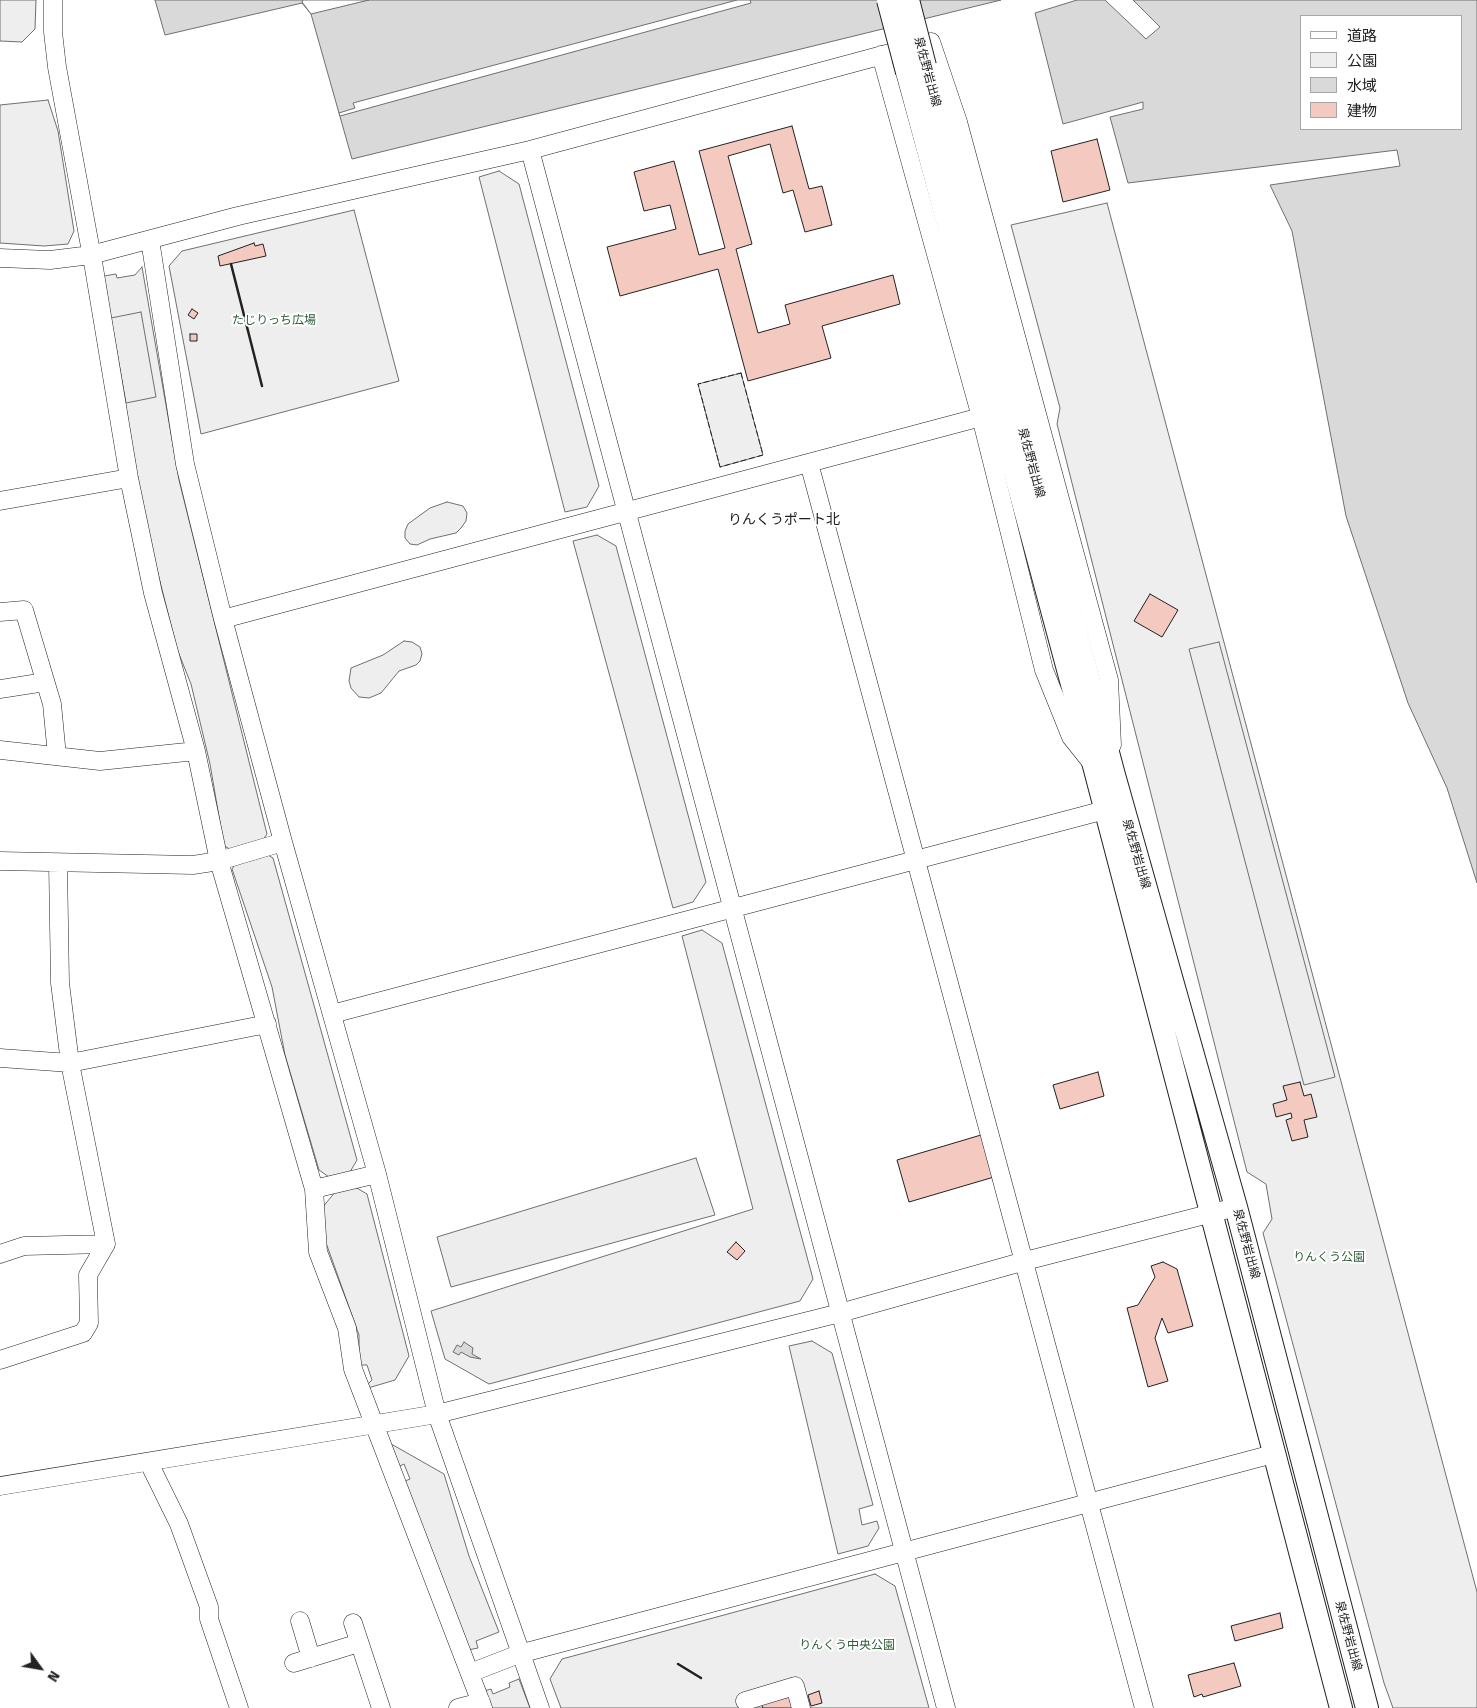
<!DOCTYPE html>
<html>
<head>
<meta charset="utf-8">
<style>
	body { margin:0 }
	#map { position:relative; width:1477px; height:1708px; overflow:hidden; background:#fff; font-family:"Fira Sans","Noto Sans JP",sans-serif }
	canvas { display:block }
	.legend { position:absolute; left:1300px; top:15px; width:162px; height:115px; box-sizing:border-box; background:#fff; border:1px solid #a7a7a7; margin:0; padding:6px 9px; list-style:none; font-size:15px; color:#222 }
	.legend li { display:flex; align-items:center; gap:10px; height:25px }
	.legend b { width:25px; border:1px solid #a7a7a7 }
	.north { position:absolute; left:15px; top:1643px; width:50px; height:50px; -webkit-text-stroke:4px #fff; paint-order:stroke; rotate:122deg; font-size:14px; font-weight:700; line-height:20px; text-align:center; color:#222 }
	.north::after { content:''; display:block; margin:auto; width:18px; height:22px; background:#222; clip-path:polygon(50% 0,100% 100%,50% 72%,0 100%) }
</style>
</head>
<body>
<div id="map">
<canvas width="1477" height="1708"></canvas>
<ul class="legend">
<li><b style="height:6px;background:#fff"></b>道路</li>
<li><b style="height:14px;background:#eee"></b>公園</li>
<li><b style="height:14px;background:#d9d9d9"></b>水域</li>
<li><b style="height:14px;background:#f3c9c0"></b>建物</li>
</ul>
<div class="north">N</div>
</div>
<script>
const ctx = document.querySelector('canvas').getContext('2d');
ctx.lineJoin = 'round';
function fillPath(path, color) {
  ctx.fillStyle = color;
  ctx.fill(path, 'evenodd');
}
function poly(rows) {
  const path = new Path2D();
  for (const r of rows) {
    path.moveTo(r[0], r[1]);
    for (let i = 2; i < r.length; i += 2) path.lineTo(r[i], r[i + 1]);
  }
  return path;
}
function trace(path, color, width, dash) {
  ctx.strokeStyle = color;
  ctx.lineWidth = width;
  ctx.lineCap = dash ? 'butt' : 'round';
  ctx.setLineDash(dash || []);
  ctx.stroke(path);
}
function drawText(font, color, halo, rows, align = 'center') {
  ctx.font = font + ' "Fira Sans","Noto Sans JP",sans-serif';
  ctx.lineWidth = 4;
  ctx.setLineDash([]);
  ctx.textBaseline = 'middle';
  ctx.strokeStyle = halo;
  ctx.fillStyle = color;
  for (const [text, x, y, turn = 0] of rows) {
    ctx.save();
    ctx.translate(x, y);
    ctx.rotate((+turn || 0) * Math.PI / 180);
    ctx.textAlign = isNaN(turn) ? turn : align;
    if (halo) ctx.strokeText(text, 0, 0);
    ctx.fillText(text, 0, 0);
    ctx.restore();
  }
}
const green = poly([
	[0,0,36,0,35,29,22,42,0,41,0,0],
	[48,100,58,131,74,231,68,244,44,246,0,243,0,105,48,100],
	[499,171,519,184,599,486,587,507,565,512,479,177,499,171],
	[1107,203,1477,1592,1477,1708,1393,1708,1384,1683,1263,1233,1272,1219,1266,1184,1247,1172,1057,424,1060,408,1011,225,1107,203],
	[354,210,399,381,201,434,169,266,182,251,354,210],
	[142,267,179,480,267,834,263,840,232,850,224,846,210,764,191,684,177,649,145,522,104,276,116,274,117,278,135,275,142,267],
	[741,373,763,455,720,467,698,384,741,373],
	[447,502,463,506,467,513,466,521,461,528,456,533,430,539,417,545,410,544,405,538,405,531,408,524,430,508,447,502],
	[597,535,616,546,706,882,693,902,673,908,573,541,597,535],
	[404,641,412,642,420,647,422,654,420,661,416,665,399,671,381,693,369,698,359,697,351,688,349,681,351,668,383,655,404,641],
	[268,855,273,858,357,1160,350,1172,329,1177,319,1170,285,1055,272,987,232,869,236,863,268,855],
	[702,930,722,943,813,1279,800,1301,489,1384,445,1359,431,1311,753,1209,682,936,702,930],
	[355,1187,367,1194,409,1356,395,1380,368,1388,367,1385,372,1380,367,1365,359,1365,359,1335,325,1240,322,1208,336,1191,355,1187],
	[812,1341,832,1353,873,1505,859,1509,862,1525,877,1521,879,1528,868,1546,838,1554,789,1346,812,1341],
	[390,1445,393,1445,444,1474,469,1556,499,1632,476,1641,478,1648,468,1650,405,1481,410,1479,404,1464,398,1467,390,1445],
	[875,1574,895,1586,929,1708,561,1708,550,1679,562,1659,875,1574],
	[519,1679,530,1708,491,1708,484,1691,491,1689,493,1694,510,1687,509,1683,519,1679]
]);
fillPath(green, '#eee');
trace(green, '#6f6f6f', 1);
const parking = poly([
	[141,312,156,397,126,403,111,318,141,312],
	[1219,642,1335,1077,1304,1085,1189,649,1219,642],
	[696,1158,715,1215,451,1287,437,1237,696,1158]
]);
fillPath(parking, '#ededed');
trace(parking, '#6f6f6f', 1);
const water = poly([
	[155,0,1001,0,352,159,311,14,302,3,165,35,155,0],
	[1077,0,1105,0,1146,39,1160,27,1133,0,1477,0,1477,883,1447,788,1408,703,1346,516,1292,231,1270,185,1400,166,1397,150,1128,183,1110,117,1143,109,1143,102,1063,124,1035,13,1077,0],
	[1301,16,1461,16,1461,129,1301,129,1301,16],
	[464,1342,473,1348,472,1354,481,1359,470,1357,461,1352,459,1355,453,1352,457,1345,461,1347,464,1342]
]);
fillPath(water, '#d9d9d9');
trace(water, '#6f6f6f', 1);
const pier = poly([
	[303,0,369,0,311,14,302,2,303,0],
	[737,0,750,0,751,3,340,116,339,113,355,108,353,103,737,0]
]);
fillPath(pier, '#fff');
trace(pier, '#6f6f6f', 1);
const building = poly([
	[792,126,809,189,822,186,832,225,805,232,793,190,783,193,770,144,728,156,752,244,736,249,758,333,790,324,785,305,893,275,900,304,822,326,831,358,748,381,718,269,620,296,607,247,676,229,670,205,644,211,634,172,674,161,699,255,725,248,699,151,792,126],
	[1097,139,1110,190,1063,202,1051,151,1097,139],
	[254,243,255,246,263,244,266,256,220,266,218,256,254,243],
	[192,309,198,313,194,319,188,315,192,309],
	[190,334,197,334,197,341,190,341,190,334],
	[1150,594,1178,610,1162,637,1134,621,1150,594],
	[1098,1072,1104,1096,1060,1109,1053,1085,1098,1072],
	[1300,1082,1304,1096,1311,1094,1317,1117,1304,1120,1308,1137,1292,1141,1286,1120,1292,1118,1291,1113,1276,1117,1273,1104,1287,1100,1283,1086,1300,1082],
	[981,1135,994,1177,909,1202,897,1160,981,1135],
	[736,1242,745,1251,737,1260,727,1252,736,1242],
	[1163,1262,1177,1269,1193,1326,1168,1333,1162,1318,1155,1338,1168,1381,1148,1387,1127,1308,1138,1305,1155,1277,1151,1266,1163,1262],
	[1280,1613,1283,1628,1235,1641,1231,1626,1280,1613],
	[1234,1663,1241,1686,1203,1697,1202,1694,1194,1697,1188,1675,1234,1663],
	[819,1691,822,1703,811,1706,808,1695,819,1691],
	[793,1696,795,1708,763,1708,761,1704,793,1696]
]);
fillPath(building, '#f3c9c0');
trace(building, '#222', 1);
const minor = poly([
	[53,0,53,32,57,67,94,268,129,478,153,593,196,751,219,861,314,1189,318,1252,347,1328,353,1369,483,1708],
	[881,55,981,417,1044,670,1071,737,1091,762],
	[530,150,946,1708],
	[150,240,185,464,223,619,283,842,377,1174,437,1414,540,1708],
	[0,258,50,260,91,255,238,216,530,150,931,42,958,122,1109,680,1112,745],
	[809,463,1144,1708],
	[0,501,129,478],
	[0,612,24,610,52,704,57,756],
	[223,619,981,417],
	[0,689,45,682],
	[0,750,100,761,196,751],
	[0,861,193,865,219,861,283,842],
	[332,1014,1105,810],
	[0,1058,70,1063,267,1024],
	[314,1189,377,1174],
	[0,1254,24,1246,106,1244],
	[0,1360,83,1333,89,1323,88,1275,106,1244,70,1063,60,983,58,864],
	[149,1463,179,1524,209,1607,209,1619,239,1708],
	[0,1486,437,1414,840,1313,1025,1261,1236,1207],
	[300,1621,311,1658],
	[353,1623,381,1708],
	[294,1663,359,1643],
	[470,1673,519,1654,1273,1454],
	[745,1701,795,1686,801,1708],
	[458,1708,481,1702]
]);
const major = poly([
	[925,66,1114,775,1236,1207,1367,1708],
	[907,72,1094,766,1341,1708]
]);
trace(minor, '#222', 19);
trace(major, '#222', 24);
trace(minor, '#fff', 18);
trace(major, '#fff', 22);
const majorBridge = poly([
	[888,0,907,72],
	[908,0,925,66]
]);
trace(majorBridge, '#222', 24, []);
trace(majorBridge, '#fff', 22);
trace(poly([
	[741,373,763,455,720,467,698,384,741,373]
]), '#222', 1, [6, 2.5]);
trace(poly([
	[231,264,262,386],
	[678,1664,701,1678]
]), '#222', 2.5);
drawText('12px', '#222', '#fff', [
	["泉佐野岩出線",927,72,75],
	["泉佐野岩出線",1031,463,75],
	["泉佐野岩出線",1136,854,74],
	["泉佐野岩出線",1246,1244,75],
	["泉佐野岩出線",1348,1636,75]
]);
drawText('12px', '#2f5e38', '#fff', [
	["たじりっち広場",274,321],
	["りんくう公園",1329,1258],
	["りんくう中央公園",847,1646]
]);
drawText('14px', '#222', '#fff', [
	["りんくうポート北",784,520]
]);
</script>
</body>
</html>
